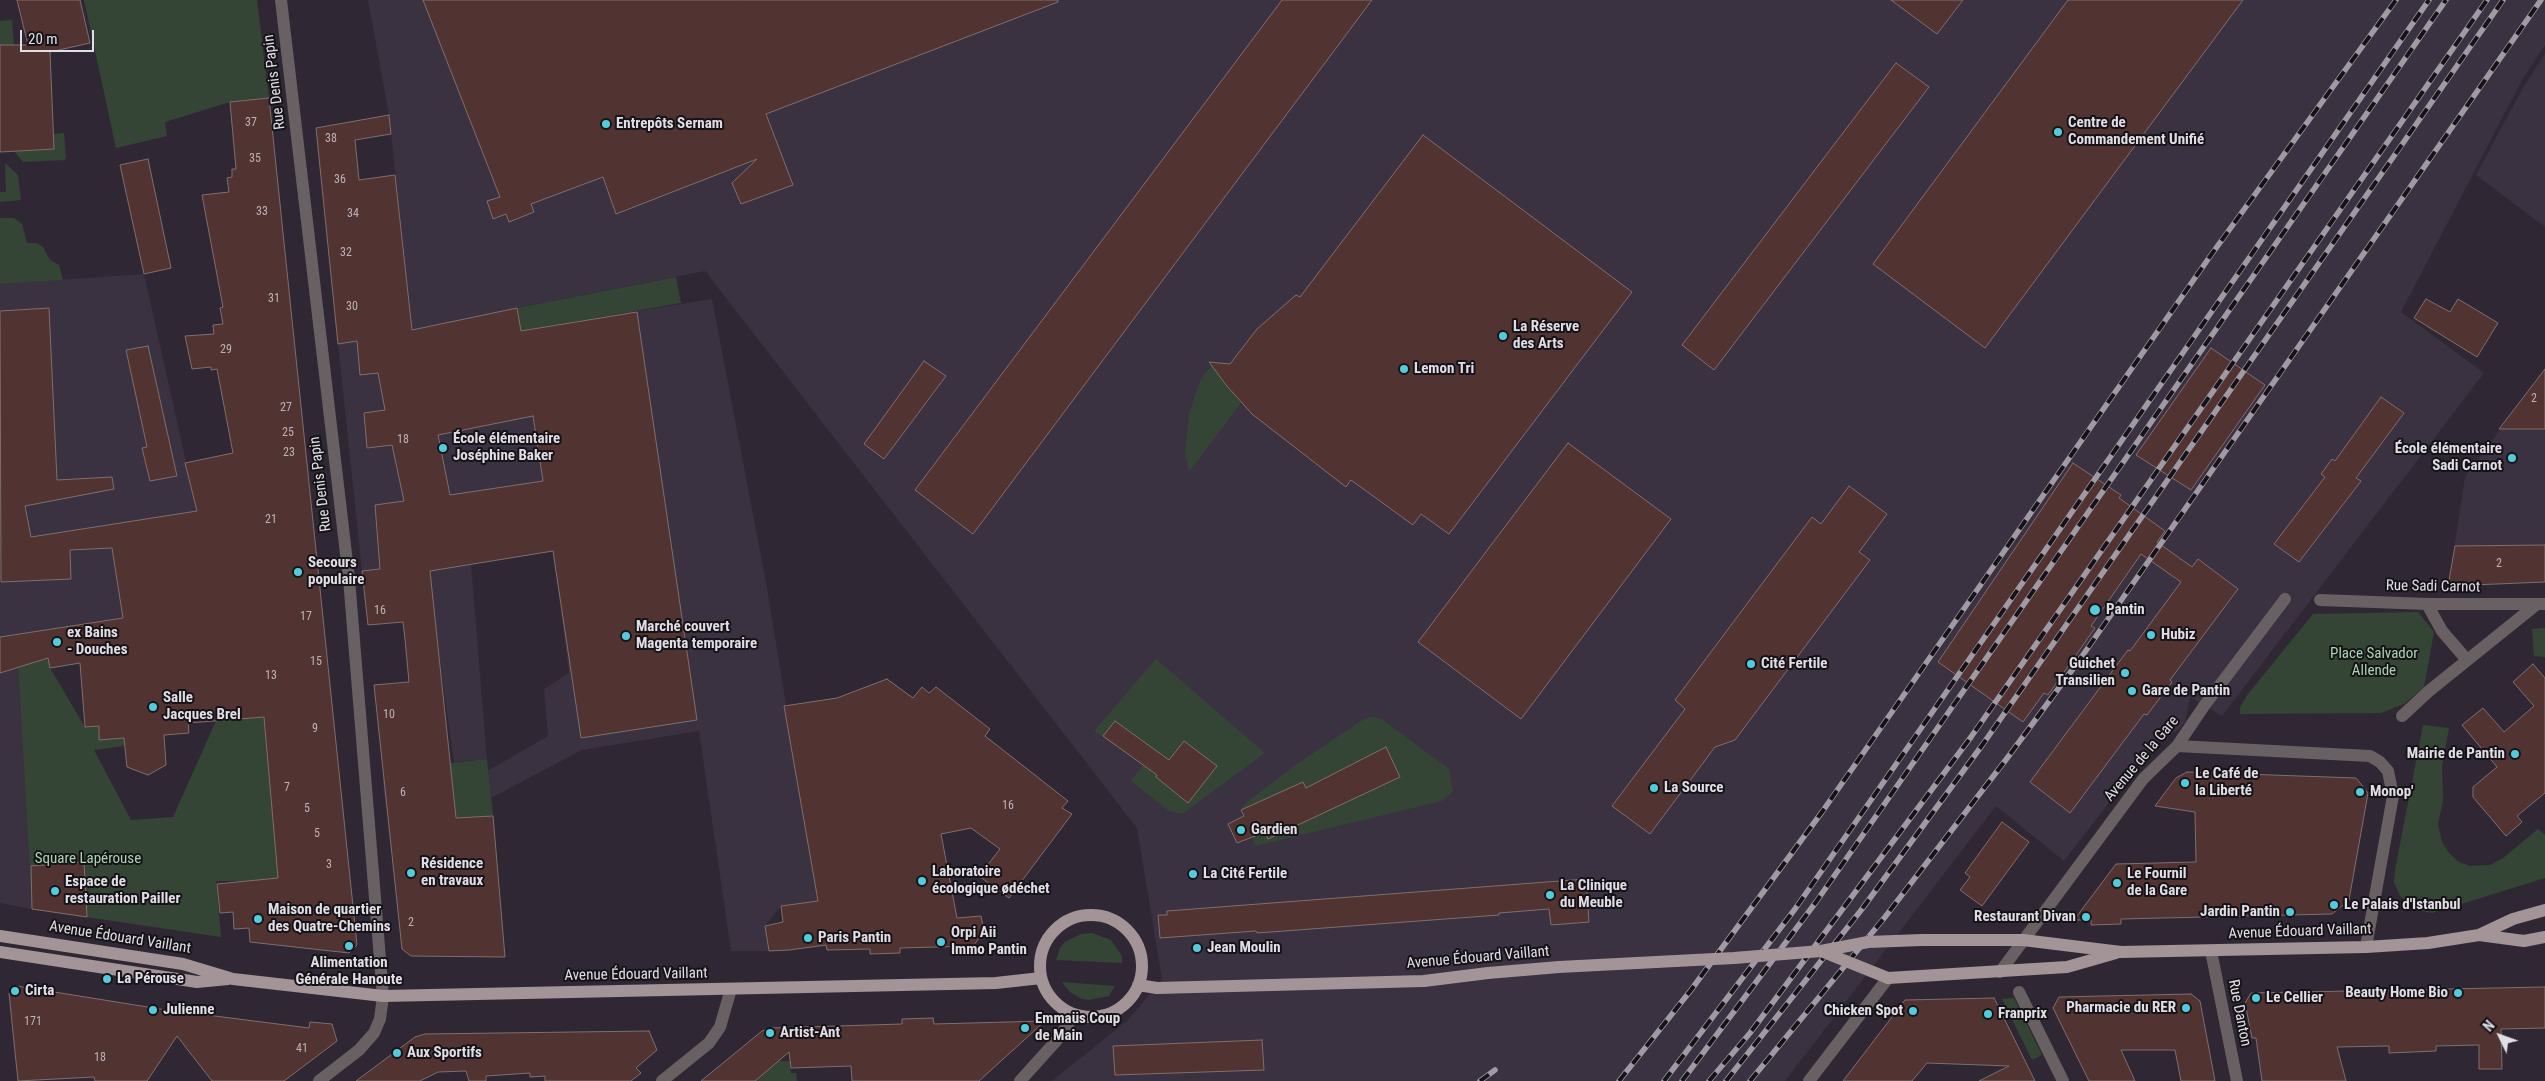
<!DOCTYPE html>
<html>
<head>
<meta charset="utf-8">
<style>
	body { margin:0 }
	#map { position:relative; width:2545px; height:1081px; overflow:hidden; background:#2f2834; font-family:"Roboto Condensed",sans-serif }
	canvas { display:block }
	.north { position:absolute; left:2475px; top:1011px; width:50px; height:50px; -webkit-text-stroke:4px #161318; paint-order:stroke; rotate:312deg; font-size:14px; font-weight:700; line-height:20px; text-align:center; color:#e1dde4 }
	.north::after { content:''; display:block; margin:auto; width:18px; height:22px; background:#e1dde4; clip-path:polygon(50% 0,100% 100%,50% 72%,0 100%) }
	.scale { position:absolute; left:20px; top:30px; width:74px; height:22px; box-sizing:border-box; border:2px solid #e1dde4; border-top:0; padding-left:6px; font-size:15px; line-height:18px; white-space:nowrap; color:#e1dde4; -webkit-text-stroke:4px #161318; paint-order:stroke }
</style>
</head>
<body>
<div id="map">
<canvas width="2545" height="1081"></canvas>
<div class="north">N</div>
<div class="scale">20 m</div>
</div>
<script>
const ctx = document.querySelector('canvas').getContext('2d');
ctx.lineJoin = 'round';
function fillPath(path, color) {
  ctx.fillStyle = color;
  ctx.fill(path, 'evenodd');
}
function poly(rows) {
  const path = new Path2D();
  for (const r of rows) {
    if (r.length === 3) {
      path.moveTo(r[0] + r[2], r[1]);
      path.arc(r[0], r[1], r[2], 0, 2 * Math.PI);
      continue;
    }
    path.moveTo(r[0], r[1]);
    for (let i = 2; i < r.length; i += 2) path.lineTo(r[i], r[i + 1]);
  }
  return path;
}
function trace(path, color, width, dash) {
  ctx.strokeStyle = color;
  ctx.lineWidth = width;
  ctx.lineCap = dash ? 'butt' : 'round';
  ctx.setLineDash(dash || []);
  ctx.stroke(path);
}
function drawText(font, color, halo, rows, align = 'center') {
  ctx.font = font + ' "Roboto Condensed",sans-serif';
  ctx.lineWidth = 4;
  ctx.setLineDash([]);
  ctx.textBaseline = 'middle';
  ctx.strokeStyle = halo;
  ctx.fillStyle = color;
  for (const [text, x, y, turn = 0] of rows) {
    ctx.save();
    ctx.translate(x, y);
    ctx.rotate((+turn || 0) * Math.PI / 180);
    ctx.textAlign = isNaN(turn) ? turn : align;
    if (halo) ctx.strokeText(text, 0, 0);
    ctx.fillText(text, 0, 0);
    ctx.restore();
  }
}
fillPath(poly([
	[368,0,2545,0,2545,45,2522,80,2401,312,2484,373,2222,716,2190,697,2185,722,2177,731,2154,744,2064,861,1996,806,1785,1081,1052,1081,1128,1020,1162,979,1137,828,705,271,517,308,520,330,712,299,767,588,818,901,781,906,765,926,769,951,731,951,699,731,582,750,491,798,421,804,414,810,387,814,383,781,489,770,548,736,544,689,569,673,553,551,471,564,487,759,454,762,438,647,362,571,338,344,412,329,389,115],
	[2545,54,2545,227,2476,175,2524,86],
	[144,274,191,484,276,594,17,635,32,909,0,903,0,284],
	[2545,369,2545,582,2452,586,2449,582,2465,477]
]), '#3a3141');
fillPath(poly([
	[84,0,257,0,269,99,230,102,165,122,167,136,116,148],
	[12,20,14,45,0,45,0,21],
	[64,133,66,157,65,160,23,162,14,151,54,149,54,134],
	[5,163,18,175,21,200,0,202,0,192,6,192],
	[0,218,14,218,22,224,27,243,37,243,43,247,50,260,59,265,63,280,0,284],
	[676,277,681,303,521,331,517,308],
	[1214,362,1216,372,1241,403,1189,472,1185,454,1189,414,1200,381],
	[2418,612,2434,632,2424,687,2404,704,2381,713,2240,714,2240,707,2248,694,2313,614],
	[2545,628,2545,657,2534,656,2532,629],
	[48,658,50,668,85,727,99,726,99,740,124,738,125,746,94,750,131,820,173,817,216,721,264,717,279,888,249,890,247,881,216,881,221,937,32,909,18,663],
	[1156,659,1265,753,1182,814,1169,811,1131,781,1143,765,1094,731],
	[1370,717,1379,718,1390,725,1449,769,1453,791,1442,801,1255,846,1241,810,1243,805,1294,766,1364,719],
	[2423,725,2449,728,2442,766,2443,801,2438,824,2442,842,2449,853,2459,862,2470,866,2490,865,2503,858,2538,829,2545,835,2545,878,2432,913,2417,910,2400,896,2394,882,2395,870],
	[487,759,493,816,456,819,450,763],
	[1092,933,1111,940,1122,956,1122,963,1056,960,1060,948,1065,942,1081,934],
	[1062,982,1115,986,1109,996,1089,1000,1082,999,1070,992],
	[2014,998,2042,1055,2032,1060,2002,999],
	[778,1061,790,1061,791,1073,796,1073,797,1081,755,1081]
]), '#344536');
const building = poly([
	[17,0,80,0,90,43,50,52,54,149,0,152,0,45,28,45,17,0],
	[423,0,1058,0,1058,2,766,114,793,185,741,204,732,183,757,159,616,214,603,177,531,204,534,212,509,222,506,214,493,219,487,201,500,197,423,0],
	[1282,0,1372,0,973,534,915,490,1282,0],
	[1891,0,1963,0,1937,34,1891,0],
	[2068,0,2243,0,1985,348,1873,264,2068,0],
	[1896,63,1929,87,1714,370,1682,345,1896,63],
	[269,98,357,945,349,953,250,942,249,928,234,929,233,912,220,913,217,884,278,878,264,717,188,723,189,733,164,735,166,765,148,775,127,767,124,738,99,740,99,726,85,727,80,663,50,668,48,658,0,673,0,637,123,618,112,548,70,550,71,579,1,582,0,311,49,308,57,480,112,477,114,489,25,506,31,537,197,511,185,463,233,453,217,369,211,370,211,367,192,369,185,336,214,334,213,325,223,324,220,308,223,307,202,195,229,192,227,178,232,177,232,169,236,169,230,102,269,98],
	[389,115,391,134,355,140,359,180,395,175,412,330,517,308,521,331,637,312,697,720,581,738,553,551,430,571,456,818,493,816,505,957,411,956,402,949,374,685,409,682,405,639,403,622,368,625,362,571,380,569,375,505,404,501,392,445,367,448,364,413,385,410,378,373,360,375,357,341,338,344,316,128,389,115],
	[533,416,543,481,450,495,438,435,533,416],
	[1423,135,1632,292,1449,534,1421,514,1413,525,1351,480,1346,487,1252,414,1226,385,1209,362,1230,364,1257,329,1296,295,1300,297,1423,135],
	[148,159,171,268,144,274,120,165,148,159],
	[2426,299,2450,312,2458,299,2498,323,2477,357,2414,318,2426,299],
	[148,346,177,476,150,481,142,448,147,447,126,350,148,346],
	[2211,348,2265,385,2191,490,2136,455,2211,348],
	[924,361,946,376,884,459,864,444,924,361],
	[2545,369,2545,429,2499,429,2545,369],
	[2381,397,2404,413,2356,478,2361,481,2299,562,2274,544,2325,477,2321,474,2332,459,2335,461,2381,397],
	[1568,443,1671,519,1521,719,1418,642,1568,443],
	[2073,463,2121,495,2119,498,2165,531,2157,542,2192,567,2198,559,2238,589,2170,680,2172,682,2147,715,2144,714,2070,813,2030,782,2128,650,2130,651,2181,582,2141,554,2091,626,2095,628,2048,695,2044,693,2023,722,1938,662,2073,463],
	[1849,486,1887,514,1859,552,1870,560,1735,740,1715,747,1650,834,1612,806,1685,709,1675,700,1812,517,1821,524,1849,486],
	[2545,545,2545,582,2448,586,2455,546,2545,545],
	[2533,664,2545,678,2545,793,2517,816,2522,822,2506,836,2473,797,2473,787,2497,767,2462,725,2483,708,2504,732,2534,706,2513,682,2533,664],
	[887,679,913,698,922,687,929,693,936,687,990,729,985,736,1068,801,1062,808,1072,814,1009,898,979,876,1000,849,971,828,941,834,957,918,981,916,984,932,973,946,900,948,900,953,870,954,870,949,827,950,826,945,789,950,769,951,765,926,783,922,781,906,818,901,784,706,837,698,887,679],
	[1115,721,1169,760,1184,741,1217,766,1188,803,1156,777,1157,775,1103,736,1115,721],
	[1386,747,1400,777,1268,839,1265,832,1237,843,1228,824,1244,816,1241,810,1303,782,1306,788,1386,747],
	[2187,772,2356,778,2368,793,2349,900,2332,914,2121,919,2121,924,2091,925,2091,920,2074,920,2116,864,2196,862,2195,812,2155,806,2176,778,2187,772],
	[2002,822,2029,842,1982,906,1960,890,1970,877,1965,873,2002,822],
	[84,862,87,917,32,909,31,866,84,862],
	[1586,879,1589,922,1551,925,1549,909,1499,913,1499,915,1257,933,1256,931,1160,938,1158,915,1167,915,1167,911,1586,879],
	[17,986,160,1009,309,1028,310,1022,332,1024,337,1041,284,1081,212,1081,177,1036,147,1081,95,1081,94,1077,18,1081,9,993,17,986],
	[2545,987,2545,1028,2501,1029,2502,1069,2479,1069,2479,1045,2436,1046,2436,1051,2389,1053,2389,1046,2337,1047,2346,1081,2262,1081,2256,1038,2252,1038,2245,1003,2251,993,2545,987],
	[2191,994,2200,1001,2215,1081,2181,1081,2175,1050,2121,1050,2135,1081,2089,1081,2053,1008,2059,997,2191,994],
	[1994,998,2035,1081,1979,1081,2009,1066,1927,1063,1912,1081,1843,1081,1905,1000,1994,998],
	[933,1018,934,1024,1045,1021,979,1081,852,1081,851,1066,791,1068,789,1052,755,1081,701,1081,762,1031,772,1028,902,1024,902,1019,933,1018],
	[649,1031,657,1050,636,1068,641,1073,631,1081,545,1081,545,1076,530,1077,530,1073,486,1076,486,1081,469,1081,466,1071,438,1072,420,1081,356,1081,415,1037,425,1034,649,1031],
	[1262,1040,1264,1070,1115,1075,1113,1046,1262,1040]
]);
fillPath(building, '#513332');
trace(building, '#806e6d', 1);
trace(poly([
	[281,0,349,579,383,996,380,1019,374,1033,359,1050,319,1081],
	[2320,600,2427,604,2545,604],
	[2427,604,2442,631,2467,660],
	[2402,716,2429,691,2537,604],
	[2177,746,2370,756,2380,762,2388,771,2393,796,2366,947],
	[2211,951,2237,1081],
	[2000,972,2143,779,2177,746,2204,706,2285,599],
	[2019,992,2063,1081],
	[662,1081,709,1043,720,1027,731,989],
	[1020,1081,1057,1040,1074,1015],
	[1809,1081,1888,978]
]), '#686062', 12);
trace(poly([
	[1091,966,51],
	[2479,935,2524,941,2545,937],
	[0,936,183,964,233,979,383,996,996,983,1041,978],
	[1922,940,2023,940,2121,952,2366,947,2428,943,2479,935,2513,919,2545,910],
	[0,952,197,982,228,979],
	[1888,978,2067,967,2116,953],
	[1138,985,1157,988,1424,981,1488,973]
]), '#a39497', 12);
const rail = poly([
	[1480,1081,1495,1070],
	[1619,1081,1691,990,1822,812,2211,255,2396,0],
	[1664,1081,1795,909,2429,0],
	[1682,1081,1816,902,2446,0],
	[1709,1081,1750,1033,1971,737,2487,0],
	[1726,1081,1862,909,1983,744,2503,0],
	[1750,1081,1885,917,2008,757,2078,662,2541,0]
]);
trace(rail, '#9f9aa3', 5.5);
trace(rail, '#161318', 4, [11]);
trace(poly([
	[1821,951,1888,978],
	[1488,973,1559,967,1734,958,1821,951,1868,942,1922,940]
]), '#a39497', 12);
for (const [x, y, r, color] of [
	[606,124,5,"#53cbdb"],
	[2058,132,5,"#53cbdb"],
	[1503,336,5,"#53cbdb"],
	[1404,369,5,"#53cbdb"],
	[443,448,5,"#53cbdb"],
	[2512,458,5,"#53cbdb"],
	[298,572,5,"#53cbdb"],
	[2095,610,6,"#53cbdb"],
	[2151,635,5,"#53cbdb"],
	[626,636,5,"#53cbdb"],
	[57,642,5,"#53cbdb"],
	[1751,664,5,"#53cbdb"],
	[2125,673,5,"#53cbdb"],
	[2132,691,5,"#53cbdb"],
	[153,707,5,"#53cbdb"],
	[2515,754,5,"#53cbdb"],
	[2185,783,5,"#53cbdb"],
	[1654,788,5,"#53cbdb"],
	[2360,792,5,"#53cbdb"],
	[1241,830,5,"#53cbdb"],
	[411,873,5,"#53cbdb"],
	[1193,874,5,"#53cbdb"],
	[922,881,5,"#53cbdb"],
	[2117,883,5,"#53cbdb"],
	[55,891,5,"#53cbdb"],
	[1550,895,5,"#53cbdb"],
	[2334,905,5,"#53cbdb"],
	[2290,912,5,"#53cbdb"],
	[2086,917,5,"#53cbdb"],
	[258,919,5,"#53cbdb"],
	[808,938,5,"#53cbdb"],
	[941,942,5,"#53cbdb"],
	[349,946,5,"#53cbdb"],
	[1197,948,5,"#53cbdb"],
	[107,979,5,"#53cbdb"],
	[15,991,5,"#53cbdb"],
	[2458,993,5,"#53cbdb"],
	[2256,998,5,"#53cbdb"],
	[2186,1008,5,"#53cbdb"],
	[153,1010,5,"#53cbdb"],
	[1913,1011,5,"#53cbdb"],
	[1988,1014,5,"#53cbdb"],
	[1025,1028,5,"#53cbdb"],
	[770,1033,5,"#53cbdb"],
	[397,1053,5,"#53cbdb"]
]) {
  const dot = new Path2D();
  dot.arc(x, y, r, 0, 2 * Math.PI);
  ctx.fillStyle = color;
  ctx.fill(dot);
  trace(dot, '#161318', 2);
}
drawText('12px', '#bdb2b8', null, [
	["37",251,123],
	["38",331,139],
	["35",255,159],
	["36",340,180],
	["33",262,212],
	["34",353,214],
	["32",346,253],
	["31",274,299],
	["30",352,307],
	["29",226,350],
	["2",2534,399],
	["27",286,408],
	["25",288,433],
	["18",403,440],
	["23",289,453],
	["21",271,520],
	["2",2499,564],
	["16",380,611],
	["17",306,617],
	["15",316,662],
	["13",271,676],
	["10",389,715],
	["9",315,729],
	["7",287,788],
	["6",403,793],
	["16",1008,806],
	["5",307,809],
	["5",317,834],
	["3",329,865],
	["2",411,923],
	["171",33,1022],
	["41",302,1049],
	["18",100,1058]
]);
drawText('15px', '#e1dde4', '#161318', [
	["Rue Denis Papin",275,82,-97],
	["Rue Denis Papin",321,484,-97],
	["Rue Sadi Carnot",2433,587,1],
	["Avenue de la Gare",2142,759,-50],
	["Avenue Édouard Vaillant",2300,932,-2],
	["Avenue Édouard Vaillant",120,938,9],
	["Avenue Édouard Vaillant",1478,958,-5],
	["Avenue Édouard Vaillant",636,975,-1],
	["Rue Danton",2239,1013,79]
]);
drawText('bold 15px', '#e1dde4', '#161318', [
	["Centre de",2068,123],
	["Commandement Unifié",2068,140],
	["Entrepôts Sernam",616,124],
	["La Réserve",1513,327],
	["des Arts",1513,344],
	["Lemon Tri",1414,369],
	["École élémentaire",453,439],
	["Joséphine Baker",453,456],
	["École élémentaire",2502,449,"right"],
	["Sadi Carnot",2502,466,"right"],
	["Secours",308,563],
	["populaire",308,580],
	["Pantin",2106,610],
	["Marché couvert",636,627],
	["Magenta temporaire",636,644],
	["ex Bains",67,633],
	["- Douches",67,650],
	["Hubiz",2161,635],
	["Cité Fertile",1761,664],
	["Guichet",2115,664,"right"],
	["Transilien",2115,681,"right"],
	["Gare de Pantin",2142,691],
	["Salle",163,698],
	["Jacques Brel",163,715],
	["Mairie de Pantin",2505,754,"right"],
	["Le Café de",2195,774],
	["la Liberté",2195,791],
	["La Source",1664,788],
	["Monop'",2370,792],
	["Gardien",1251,830],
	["Résidence",421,864],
	["en travaux",421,881],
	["Laboratoire",932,872],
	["écologique ødéchet",932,889],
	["La Cité Fertile",1203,874],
	["Le Fournil",2127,874],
	["de la Gare",2127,891],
	["Espace de",65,882],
	["restauration Pailler",65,899],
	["La Clinique",1560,886],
	["du Meuble",1560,903],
	["Le Palais d'Istanbul",2344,905],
	["Maison de quartier",268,910],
	["des Quatre-Chemins",268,927],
	["Jardin Pantin",2280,912,"right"],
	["Restaurant Divan",2076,917,"right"],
	["Orpi Aii",951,933],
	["Immo Pantin",951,950],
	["Paris Pantin",818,938],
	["Jean Moulin",1207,948],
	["Alimentation",349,963,"center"],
	["Générale Hanoute",349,980,"center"],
	["La Pérouse",117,979],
	["Cirta",25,991],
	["Beauty Home Bio",2448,993,"right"],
	["Le Cellier",2266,998],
	["Pharmacie du RER",2176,1008,"right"],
	["Julienne",163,1010],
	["Chicken Spot",1903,1011,"right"],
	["Franprix",1998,1014],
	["Emmaüs Coup",1035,1019],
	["de Main",1035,1036],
	["Artist-Ant",780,1033],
	["Aux Sportifs",407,1053]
], 'left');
drawText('15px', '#a9d6af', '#161318', [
	["Place Salvador",2374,654],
	["Allende",2374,671],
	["Square Lapérouse",88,859]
]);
</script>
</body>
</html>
